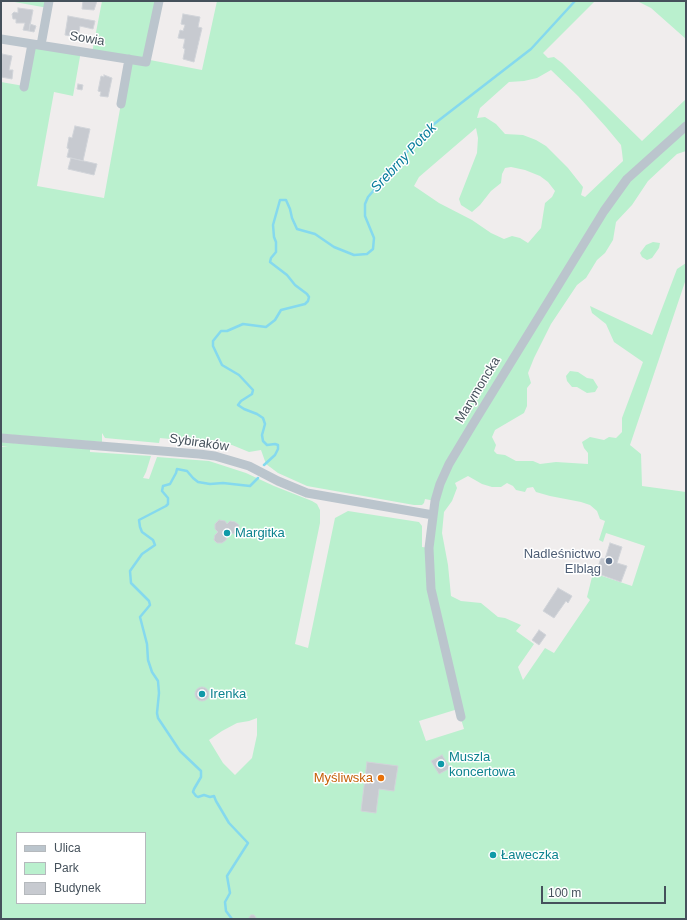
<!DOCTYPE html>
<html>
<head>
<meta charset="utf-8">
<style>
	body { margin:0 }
	#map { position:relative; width:687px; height:920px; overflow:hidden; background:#f0eded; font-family:Arial,sans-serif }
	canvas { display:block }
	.frame { position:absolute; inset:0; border:2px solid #45515b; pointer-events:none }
	.legend { position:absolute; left:16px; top:832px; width:130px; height:72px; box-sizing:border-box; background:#fff; border:1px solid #b5b9bd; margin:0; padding:5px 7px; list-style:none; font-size:12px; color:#45515b }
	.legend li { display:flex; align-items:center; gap:8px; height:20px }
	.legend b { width:20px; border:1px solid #b5b9bd }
	.scale { position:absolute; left:541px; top:886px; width:125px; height:18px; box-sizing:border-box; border:2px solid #45515b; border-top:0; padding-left:5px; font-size:12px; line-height:14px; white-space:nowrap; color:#45515b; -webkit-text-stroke:3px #fff; paint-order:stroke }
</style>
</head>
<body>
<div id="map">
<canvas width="687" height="920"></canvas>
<div class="frame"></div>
<ul class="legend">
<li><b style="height:5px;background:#bbc5cd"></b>Ulica</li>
<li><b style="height:11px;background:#baf0ce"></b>Park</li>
<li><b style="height:11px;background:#c7cad0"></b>Budynek</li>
</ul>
<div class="scale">100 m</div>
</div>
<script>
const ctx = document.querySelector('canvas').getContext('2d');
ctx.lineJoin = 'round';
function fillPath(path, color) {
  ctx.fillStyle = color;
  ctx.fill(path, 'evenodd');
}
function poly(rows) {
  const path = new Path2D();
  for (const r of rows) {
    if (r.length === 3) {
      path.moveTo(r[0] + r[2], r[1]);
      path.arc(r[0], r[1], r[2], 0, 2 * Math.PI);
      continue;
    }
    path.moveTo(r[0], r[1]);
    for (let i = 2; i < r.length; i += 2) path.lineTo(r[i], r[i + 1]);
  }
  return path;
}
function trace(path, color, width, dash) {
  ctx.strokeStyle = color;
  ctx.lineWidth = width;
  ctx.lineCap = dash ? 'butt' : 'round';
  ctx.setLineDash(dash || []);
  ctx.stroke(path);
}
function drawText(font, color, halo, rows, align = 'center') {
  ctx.font = font + ' Arial,sans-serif';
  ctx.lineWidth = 3;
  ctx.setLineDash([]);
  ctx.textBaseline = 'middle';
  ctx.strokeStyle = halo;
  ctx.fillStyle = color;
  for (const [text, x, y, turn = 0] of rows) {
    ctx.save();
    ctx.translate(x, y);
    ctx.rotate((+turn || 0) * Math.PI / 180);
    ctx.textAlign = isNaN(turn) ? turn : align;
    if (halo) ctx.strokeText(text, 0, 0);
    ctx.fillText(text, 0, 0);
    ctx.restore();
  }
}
fillPath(poly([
	[9,1,49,1,48,8],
	[102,1,159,1,150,60,202,70,217,1,595,1,543,53,548,58,554,57,562,63,642,141,686,99,686,151,677,154,648,181,632,205,616,222,613,240,605,253,597,260,586,278,577,285,551,324,534,358,528,373,531,383,527,388,527,406,524,413,495,430,492,437,496,445,494,451,497,454,505,455,516,461,533,461,540,464,556,462,588,464,588,453,584,448,582,442,590,437,604,440,609,437,616,438,622,432,622,418,643,362,614,342,606,324,592,313,590,306,652,335,677,269,686,263,686,279,630,445,641,454,642,486,686,492,686,919,1,919,1,447,8,447,1,446,1,442,90,449,90,452,151,456,146,472,143,478,149,479,157,457,209,461,246,473,274,486,312,501,317,504,320,510,320,523,295,644,308,648,335,518,348,511,419,522,422,526,422,547,429,548,435,501,425,499,424,503,422,505,414,505,307,486,278,473,266,464,261,450,249,452,232,445,160,438,159,443,105,438,102,433,102,442,1,434,1,82,24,86,32,44,81,51,73,96,54,92,37,186,104,198,129,59,92,53],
	[551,70,578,96,606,127,621,145,622,152,623,161,585,197,581,195,583,187,568,168,546,146,536,140,523,135,505,134,496,124,485,117,477,118,480,108,509,82,524,81,537,78],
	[476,128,478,138,477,153,459,199,461,205,472,212,480,205,491,191,501,183,502,174,505,168,511,167,525,170,540,176,548,182,555,191,552,197,545,203,541,228,528,243,520,238,512,236,504,239,491,233,472,220,439,203,414,186,419,177],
	[468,476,482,484,492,487,501,487,507,483,513,486,516,490,525,492,527,488,533,487,536,492,550,496,581,502,590,505,597,511,600,519,605,521,599,540,603,542,606,533,645,546,632,586,593,573,587,597,590,600,554,653,545,648,523,680,518,667,534,644,516,631,521,625,505,618,498,617,481,603,461,601,451,596,448,565,442,533,444,512,452,501,457,488,455,483],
	[458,709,464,729,426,741,419,721],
	[257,718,257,735,252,758,235,775,223,763,209,740,222,731,237,723,249,721],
	[17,833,145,833,145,903,17,903],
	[637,1,686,1,686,39,651,8],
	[653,242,660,243,659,248,652,258,647,260,642,257,640,253,646,245],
	[570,371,578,372,587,378,593,379,598,387,595,392,587,393,577,387,572,387,567,381,566,376]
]), '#baf0ce');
trace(poly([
	[264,465,275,455,278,449,278,445,275,444,267,445,263,441,262,435,265,424,263,418,257,414,244,409,238,405,241,401,252,394,253,390,239,375,222,365,213,346,213,341,221,331,227,331,243,324,266,327,275,320,281,310,305,304,308,301,309,297,307,294,295,285,287,275,270,262,271,258,276,252,276,242,274,237,273,225,280,200,286,200,290,209,292,218,297,229,315,234,334,247,354,255,367,254,373,249,374,238,365,216,365,204,368,197,425,131,531,49,575,1],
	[232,919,226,911,225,902,230,893,227,876,248,843,229,823,216,801,214,796,210,797,204,795,198,797,196,796,193,792,194,789,201,777,201,771,180,751,158,718,157,713,159,693,158,681,152,672,148,660,147,644,140,617,150,605,149,601,131,583,130,571,142,554,155,545,153,540,142,532,140,527,139,520,166,506,168,504,168,498,162,491,163,486,170,484,176,473,177,469,187,471,193,478,198,482,210,484,223,483,250,486,258,478]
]), '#85d9ee', 2.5);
const building = poly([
	[83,1,97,1,94,10,82,9,83,1],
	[18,8,33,10,29,31,23,30,25,23,16,23,16,19,13,19,12,14,14,12,18,13,18,8],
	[183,14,200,17,198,27,202,28,194,62,183,59,185,49,183,48,185,39,178,38,180,30,183,31,185,25,181,24,183,14],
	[68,16,95,21,93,29,80,26,78,37,65,35,68,16],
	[30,24,36,26,34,32,29,31,30,24],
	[2,54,12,56,9,70,13,70,12,79,1,77,2,54],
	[104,75,112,78,108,97,100,96,101,92,98,91,101,76,104,77,104,75],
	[78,84,83,85,82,90,77,89,78,84],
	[75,126,90,129,83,161,67,157,69,149,67,148,69,137,72,138,75,126],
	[71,158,97,164,94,175,68,169,71,158],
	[219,520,225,521,227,524,230,521,235,522,239,525,238,531,235,534,231,533,227,535,226,540,222,543,217,543,214,540,215,535,218,532,215,529,215,524,219,520],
	[610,543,622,547,617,563,627,566,621,582,596,573,601,558,605,559,610,543],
	[558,588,572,596,568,603,566,601,554,618,543,611,558,588],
	[539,630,546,635,539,645,532,640,539,630],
	[202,694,7],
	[442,755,450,768,439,774,431,761,442,755],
	[367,762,398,766,394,791,379,789,376,813,361,811,367,762],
	[251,915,254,915,257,919,248,919,251,915]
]);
fillPath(building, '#c7cad0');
trace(building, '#d1d4d9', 1);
trace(poly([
	[1,39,146,62,159,1],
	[41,45,49,1],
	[24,87,32,44],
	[121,104,129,59],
	[1,438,199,454,215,456,249,466,278,481,307,493,433,515],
	[461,717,431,589,429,548,435,501,440,484,449,464,473,424,604,211,627,179,686,126]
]), '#bbc5cd', 9);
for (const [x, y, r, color] of [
	[227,533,4,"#0f9aa8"],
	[609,561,4,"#5c6f8a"],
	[202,694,4,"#0f9aa8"],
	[441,764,4,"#0f9aa8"],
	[381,778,4,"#e8710a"],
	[493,855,4,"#0f9aa8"]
]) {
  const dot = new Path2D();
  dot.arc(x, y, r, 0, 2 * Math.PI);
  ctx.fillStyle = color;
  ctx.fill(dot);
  trace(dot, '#fff', 1.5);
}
drawText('13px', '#45515b', '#fff', [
	["Sowia",87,39,9],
	["Marymoncka",478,390,-59],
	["Sybiraków",199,443,8]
]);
drawText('13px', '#0d838f', '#fff', [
	["Margitka",235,533],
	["Irenka",210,694],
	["Muszla",449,757],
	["koncertowa",449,772],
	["Ławeczka",501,855]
], 'left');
drawText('13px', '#4e5e75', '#fff', [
	["Nadleśnictwo",601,554],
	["Elbląg",601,569]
], 'right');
drawText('13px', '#c56008', '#fff', [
	["Myśliwska",373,778]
], 'right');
drawText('italic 14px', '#097e9c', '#fff', [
	["Srebrny Potok",404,158,-47]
]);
</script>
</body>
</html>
